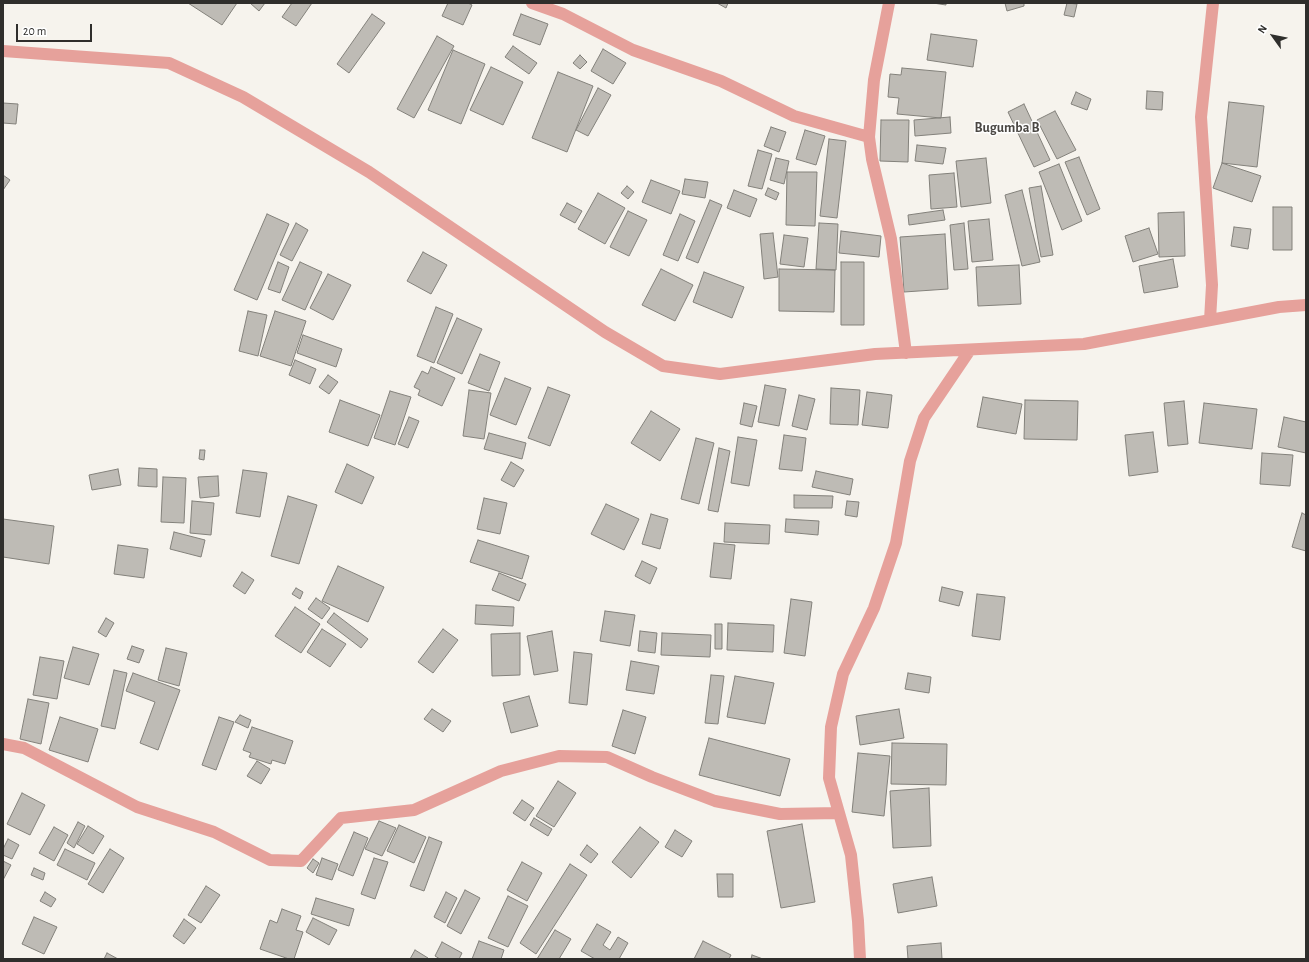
<!DOCTYPE html>
<html>
<head>
<meta charset="utf-8">
<style>
	body { margin:0 }
	#map { position:relative; width:1309px; height:962px; overflow:hidden; background:#f6f3ed; font-family:"Alegreya Sans",sans-serif }
	canvas { display:block }
	.frame { position:absolute; inset:0; border:4px solid #2f2e2c; pointer-events:none }
	.north { position:absolute; left:1253px; top:16px; width:40px; height:40px; -webkit-text-stroke:3px #fff; paint-order:stroke; rotate:303deg; font-size:11px; font-weight:700; line-height:16px; text-align:center; color:#2f2e2c }
	.north::after { content:''; display:block; margin:auto; width:14px; height:18px; background:#2f2e2c; clip-path:polygon(50% 0,100% 100%,50% 72%,0 100%) }
	.scale { position:absolute; left:16px; top:24px; width:76px; height:18px; box-sizing:border-box; border:2px solid #2f2e2c; border-top:0; padding-left:5px; font-size:12px; line-height:14px; white-space:nowrap; color:#2f2e2c; -webkit-text-stroke:3px #fff; paint-order:stroke }
</style>
</head>
<body>
<div id="map">
<canvas width="1309" height="962"></canvas>
<div class="frame"></div>
<div class="north">N</div>
<div class="scale">20 m</div>
</div>
<script>
const ctx = document.querySelector('canvas').getContext('2d');
ctx.lineJoin = 'round';
function fillPath(path, color) {
  ctx.fillStyle = color;
  ctx.fill(path, 'evenodd');
}
function poly(rows) {
  const path = new Path2D();
  for (const r of rows) {
    path.moveTo(r[0], r[1]);
    for (let i = 2; i < r.length; i += 2) path.lineTo(r[i], r[i + 1]);
  }
  return path;
}
function trace(path, color, width, dash) {
  ctx.strokeStyle = color;
  ctx.lineWidth = width;
  ctx.lineCap = dash ? 'butt' : 'round';
  ctx.setLineDash(dash || []);
  ctx.stroke(path);
}
function drawText(font, color, halo, rows, align = 'center') {
  ctx.font = font + ' "Alegreya Sans",sans-serif';
  ctx.lineWidth = 3;
  ctx.setLineDash([]);
  ctx.textBaseline = 'middle';
  ctx.strokeStyle = halo;
  ctx.fillStyle = color;
  for (const [text, x, y, turn = 0] of rows) {
    ctx.save();
    ctx.translate(x, y);
    ctx.rotate((+turn || 0) * Math.PI / 180);
    ctx.textAlign = isNaN(turn) ? turn : align;
    if (halo) ctx.strokeText(text, 0, 0);
    ctx.fillText(text, 0, 0);
    ctx.restore();
  }
}
const building = poly([
	[188,3,237,3,222,25,188,3],
	[250,3,265,3,259,11,250,3],
	[292,3,312,3,296,26,282,17,292,3],
	[448,3,468,3,472,5,463,25,442,16,448,3],
	[717,3,728,3,726,8,717,3],
	[933,3,946,3,946,5,933,3],
	[1005,3,1024,3,1024,6,1007,11,1005,3],
	[1067,3,1077,4,1074,17,1064,15,1067,3],
	[372,14,385,23,349,73,337,64,372,14],
	[521,14,548,24,540,45,513,35,521,14],
	[931,34,977,40,973,67,927,60,931,34],
	[437,36,454,46,414,118,397,109,437,36],
	[513,46,537,63,529,74,505,57,513,46],
	[603,49,626,63,613,84,591,71,603,49],
	[453,50,485,64,461,124,428,110,453,50],
	[580,55,587,62,580,69,573,63,580,55],
	[491,67,523,82,503,125,470,110,491,67],
	[902,68,946,72,941,118,897,114,899,98,888,97,890,74,901,75,902,68],
	[558,72,593,86,567,152,532,138,558,72],
	[598,88,611,95,588,136,576,130,598,88],
	[1147,91,1163,92,1162,110,1146,109,1147,91],
	[1076,92,1091,99,1087,110,1071,104,1076,92],
	[1229,102,1264,106,1257,167,1222,163,1229,102],
	[3,103,18,104,16,124,3,123,3,103],
	[1024,104,1050,160,1034,167,1008,112,1024,104],
	[1055,111,1076,150,1057,159,1037,120,1055,111],
	[950,117,951,133,915,136,914,120,950,117],
	[881,120,909,120,908,162,880,161,881,120],
	[771,127,786,132,779,152,764,146,771,127],
	[805,130,825,136,816,165,796,159,805,130],
	[829,139,846,141,837,218,820,216,829,139],
	[917,145,946,148,943,164,915,161,917,145],
	[758,150,772,154,762,189,748,186,758,150],
	[1079,157,1100,209,1087,215,1065,162,1079,157],
	[776,158,789,161,784,184,770,180,776,158],
	[986,158,991,203,961,207,956,161,986,158],
	[1222,163,1261,176,1252,202,1213,188,1222,163],
	[1059,164,1082,221,1062,230,1039,172,1059,164],
	[787,172,817,172,815,226,786,225,787,172],
	[954,173,957,207,931,209,929,175,954,173],
	[3,175,10,180,3,190,3,175],
	[685,179,708,182,705,198,682,194,685,179],
	[651,180,680,191,671,214,642,202,651,180],
	[627,186,634,192,628,199,621,193,627,186],
	[1041,186,1053,255,1041,257,1029,188,1041,186],
	[768,188,779,193,776,200,765,195,768,188],
	[734,190,757,199,750,217,727,208,734,190],
	[1022,190,1040,262,1022,266,1005,195,1022,190],
	[598,193,625,208,605,244,578,229,598,193],
	[710,200,722,205,698,263,686,258,710,200],
	[567,203,582,211,575,223,560,215,567,203],
	[1273,207,1292,207,1292,250,1273,250,1273,207],
	[943,210,945,220,909,225,908,215,943,210],
	[628,211,647,220,629,256,610,247,628,211],
	[1184,212,1185,256,1159,257,1158,213,1184,212],
	[267,214,289,224,257,300,234,290,267,214],
	[680,214,695,221,678,261,663,255,680,214],
	[989,219,993,260,972,262,968,221,989,219],
	[296,223,308,230,292,261,280,255,296,223],
	[819,223,838,224,836,270,816,269,819,223],
	[964,223,968,269,954,270,950,225,964,223],
	[1234,227,1251,229,1248,249,1231,246,1234,227],
	[1149,228,1158,254,1133,262,1125,236,1149,228],
	[841,231,881,236,879,257,839,253,841,231],
	[773,233,778,277,764,279,760,234,773,233],
	[945,234,948,289,904,292,900,237,945,234],
	[784,235,808,238,804,267,780,264,784,235],
	[423,252,447,265,431,294,407,281,423,252],
	[1173,259,1178,287,1144,293,1139,266,1173,259],
	[278,262,289,267,280,293,268,289,278,262],
	[300,262,322,272,305,310,282,300,300,262],
	[841,262,864,262,864,325,841,325,841,262],
	[1019,265,1021,304,978,306,976,267,1019,265],
	[661,269,693,285,675,321,642,305,661,269],
	[779,269,835,270,834,312,779,311,779,269],
	[704,272,744,287,732,318,693,302,704,272],
	[328,274,351,285,333,320,310,308,328,274],
	[436,307,453,314,434,363,417,356,436,307],
	[248,311,267,315,258,356,239,351,248,311],
	[275,311,306,321,291,366,260,356,275,311],
	[457,318,482,329,462,374,437,363,457,318],
	[303,335,342,349,336,367,297,353,303,335],
	[480,354,500,362,489,391,468,383,480,354],
	[295,360,316,369,310,384,289,375,295,360],
	[431,367,455,378,442,406,418,395,420,390,414,387,422,371,428,374,431,367],
	[328,375,338,382,329,394,319,387,328,375],
	[505,378,531,388,516,425,490,415,505,378],
	[765,385,786,389,779,426,758,422,765,385],
	[548,387,570,395,550,446,528,438,548,387],
	[831,388,860,390,858,425,830,424,831,388],
	[469,390,491,393,484,439,463,436,469,390],
	[390,391,411,397,395,445,374,438,390,391],
	[867,392,892,395,888,428,862,425,867,392],
	[799,395,815,399,807,430,792,426,799,395],
	[983,397,1022,404,1016,434,977,427,983,397],
	[340,400,380,415,368,446,329,432,340,400],
	[1025,400,1078,401,1077,440,1024,439,1025,400],
	[1184,401,1188,444,1168,446,1164,403,1184,401],
	[744,403,757,406,752,427,740,424,744,403],
	[1204,403,1257,409,1252,449,1199,443,1204,403],
	[651,411,680,429,660,461,631,443,651,411],
	[409,417,419,421,408,448,398,444,409,417],
	[1284,417,1306,422,1306,453,1278,447,1284,417],
	[1153,432,1158,472,1129,476,1125,435,1153,432],
	[489,433,526,443,522,459,484,449,489,433],
	[784,435,806,438,802,471,779,469,784,435],
	[738,437,757,440,749,486,731,483,738,437],
	[696,438,714,443,699,504,681,499,696,438],
	[719,448,730,451,718,512,708,510,719,448],
	[200,450,205,450,204,460,199,459,200,450],
	[1262,453,1293,455,1290,486,1260,484,1262,453],
	[511,462,524,470,514,487,501,480,511,462],
	[347,464,374,477,362,504,335,492,347,464],
	[139,468,157,469,157,487,138,486,139,468],
	[118,469,121,485,92,490,89,475,118,469],
	[243,470,267,473,260,517,236,513,243,470],
	[816,471,853,479,850,495,812,487,816,471],
	[218,476,219,496,200,498,198,477,218,476],
	[163,477,186,478,184,523,161,522,163,477],
	[794,495,833,496,832,508,794,508,794,495],
	[288,496,317,505,299,564,271,556,288,496],
	[484,498,507,503,500,534,477,529,484,498],
	[192,501,214,503,211,535,190,533,192,501],
	[847,501,859,502,857,517,845,515,847,501],
	[606,504,639,519,624,550,591,534,606,504],
	[1302,513,1306,515,1306,551,1292,547,1302,513],
	[651,514,668,519,660,549,642,544,651,514],
	[3,519,54,526,49,564,3,557,3,519],
	[786,519,819,521,818,535,785,532,786,519],
	[725,523,770,525,769,544,724,542,725,523],
	[174,532,205,540,201,557,170,549,174,532],
	[478,540,529,556,522,579,470,562,478,540],
	[714,543,735,545,731,579,710,577,714,543],
	[118,545,148,549,144,578,114,574,118,545],
	[642,561,657,568,650,584,635,576,642,561],
	[338,566,384,587,368,622,322,601,338,566],
	[242,572,254,580,245,594,233,586,242,572],
	[499,573,526,584,519,601,492,590,499,573],
	[942,587,963,592,959,606,939,601,942,587],
	[296,588,303,592,300,599,292,594,296,588],
	[977,594,1005,597,1000,640,972,636,977,594],
	[316,598,330,608,322,619,308,609,316,598],
	[791,599,812,602,805,656,784,653,791,599],
	[476,605,514,607,513,626,475,624,476,605],
	[295,607,320,624,301,653,275,636,295,607],
	[605,611,635,615,630,646,600,641,605,611],
	[334,613,368,639,361,648,327,622,334,613],
	[106,618,114,623,106,637,98,632,106,618],
	[728,623,774,625,773,652,727,650,728,623],
	[715,624,722,624,722,649,715,649,715,624],
	[322,629,346,644,330,667,307,652,322,629],
	[443,629,458,640,433,673,418,662,443,629],
	[552,631,558,671,534,675,527,636,552,631],
	[640,631,657,633,655,653,638,651,640,631],
	[520,633,520,675,492,676,491,634,520,633],
	[662,633,711,635,710,657,661,655,662,633],
	[132,646,144,650,139,663,127,659,132,646],
	[73,647,99,654,89,685,64,678,73,647],
	[166,648,187,653,179,686,158,680,166,648],
	[574,652,592,654,587,705,569,703,574,652],
	[40,657,64,661,57,699,33,695,40,657],
	[631,661,659,666,654,694,626,690,631,661],
	[114,670,127,673,115,729,101,726,114,670],
	[133,673,180,690,158,750,140,743,155,702,126,691,133,673],
	[908,673,931,677,929,693,905,689,908,673],
	[711,675,724,676,718,724,705,723,711,675],
	[735,676,774,683,765,724,727,717,735,676],
	[529,696,538,726,511,733,503,703,529,696],
	[28,699,49,703,41,744,20,739,28,699],
	[432,709,451,721,443,732,424,719,432,709],
	[899,709,904,738,860,745,856,716,899,709],
	[623,710,646,717,635,754,612,746,623,710],
	[240,715,251,720,248,728,235,722,240,715],
	[60,717,98,729,88,762,49,750,60,717],
	[219,717,234,722,216,770,202,765,219,717],
	[252,727,293,741,285,764,272,760,271,764,249,757,251,753,243,750,252,727],
	[709,738,790,759,780,796,699,775,709,738],
	[892,743,947,744,946,785,891,784,892,743],
	[858,753,890,756,884,816,852,812,858,753],
	[257,761,270,769,261,784,247,776,257,761],
	[558,781,576,793,554,827,536,816,558,781],
	[929,788,931,846,893,848,890,791,929,788],
	[22,793,45,805,30,835,7,824,22,793],
	[522,800,534,808,525,821,513,813,522,800],
	[534,818,552,829,548,836,530,825,534,818],
	[379,821,396,828,382,856,365,849,379,821],
	[78,822,85,826,74,848,67,843,78,822],
	[802,824,815,902,781,908,767,831,802,824],
	[399,825,426,837,414,863,387,851,399,825],
	[88,826,104,836,93,854,77,844,88,826],
	[54,827,68,835,54,861,39,853,54,827],
	[640,827,659,842,631,878,612,862,640,827],
	[675,830,692,841,682,857,665,847,675,830],
	[354,832,368,838,353,876,338,870,354,832],
	[429,837,442,842,424,891,410,886,429,837],
	[8,839,19,845,12,859,3,855,3,849,8,839],
	[587,845,598,854,591,863,580,855,587,845],
	[65,849,95,863,87,880,57,865,65,849],
	[110,849,124,858,103,893,88,884,110,849],
	[322,858,338,864,332,880,316,875,322,858],
	[374,858,388,862,375,899,361,894,374,858],
	[313,859,319,863,313,873,307,868,313,859],
	[3,861,11,865,3,880,3,861],
	[522,862,542,873,527,901,507,890,522,862],
	[570,864,587,875,536,954,520,943,570,864],
	[34,868,45,873,43,880,31,875,34,868],
	[717,874,733,874,733,897,718,897,717,874],
	[932,877,937,906,898,913,893,884,932,877],
	[206,886,220,895,201,923,188,915,206,886],
	[465,890,480,898,461,934,447,926,465,890],
	[45,892,56,899,51,907,40,901,45,892],
	[446,892,457,898,445,923,434,917,446,892],
	[508,896,528,906,508,947,488,938,508,896],
	[316,898,354,909,349,926,311,914,316,898],
	[282,909,301,916,296,930,303,932,294,959,289,959,260,949,270,920,277,923,282,909],
	[34,917,57,927,44,954,22,944,34,917],
	[313,918,337,930,329,945,306,932,313,918],
	[184,919,196,928,184,944,173,936,184,919],
	[597,924,611,932,603,945,610,950,618,937,628,943,619,959,595,959,581,951,597,924],
	[555,930,571,939,559,959,537,959,555,930],
	[479,941,504,950,501,959,472,959,479,941],
	[703,941,731,955,729,959,694,959,703,941],
	[442,942,462,953,459,959,440,959,435,956,442,942],
	[941,943,942,959,908,959,907,946,941,943],
	[415,950,428,958,427,959,410,959,415,950],
	[107,953,118,959,104,959,107,953],
	[752,955,763,959,751,959,752,955]
]);
fillPath(building, '#bebbb5');
trace(building, '#83817b', 1);
trace(poly([
	[532,3,563,14,633,50,721,81,794,116,869,137],
	[889,3,874,80,869,137,872,159,891,239,906,353],
	[3,51,169,63,243,97,369,172,605,332,663,366,720,374,875,354,1084,344,1279,307,1306,305],
	[1210,320,1212,285,1201,117,1213,3],
	[3,744,24,748,137,807,214,832,270,860,301,861,341,818,414,810,501,771,559,756,607,757,652,777,715,801,780,814,839,813],
	[860,959,858,921,851,855,829,778,831,727,843,674,874,608,896,543,910,461,924,418,970,350]
]), '#e6a19b', 12);
drawText('bold 14px', '#4a4743', '#fff', [
	["Bugumba B",1007,128]
]);
</script>
</body>
</html>
